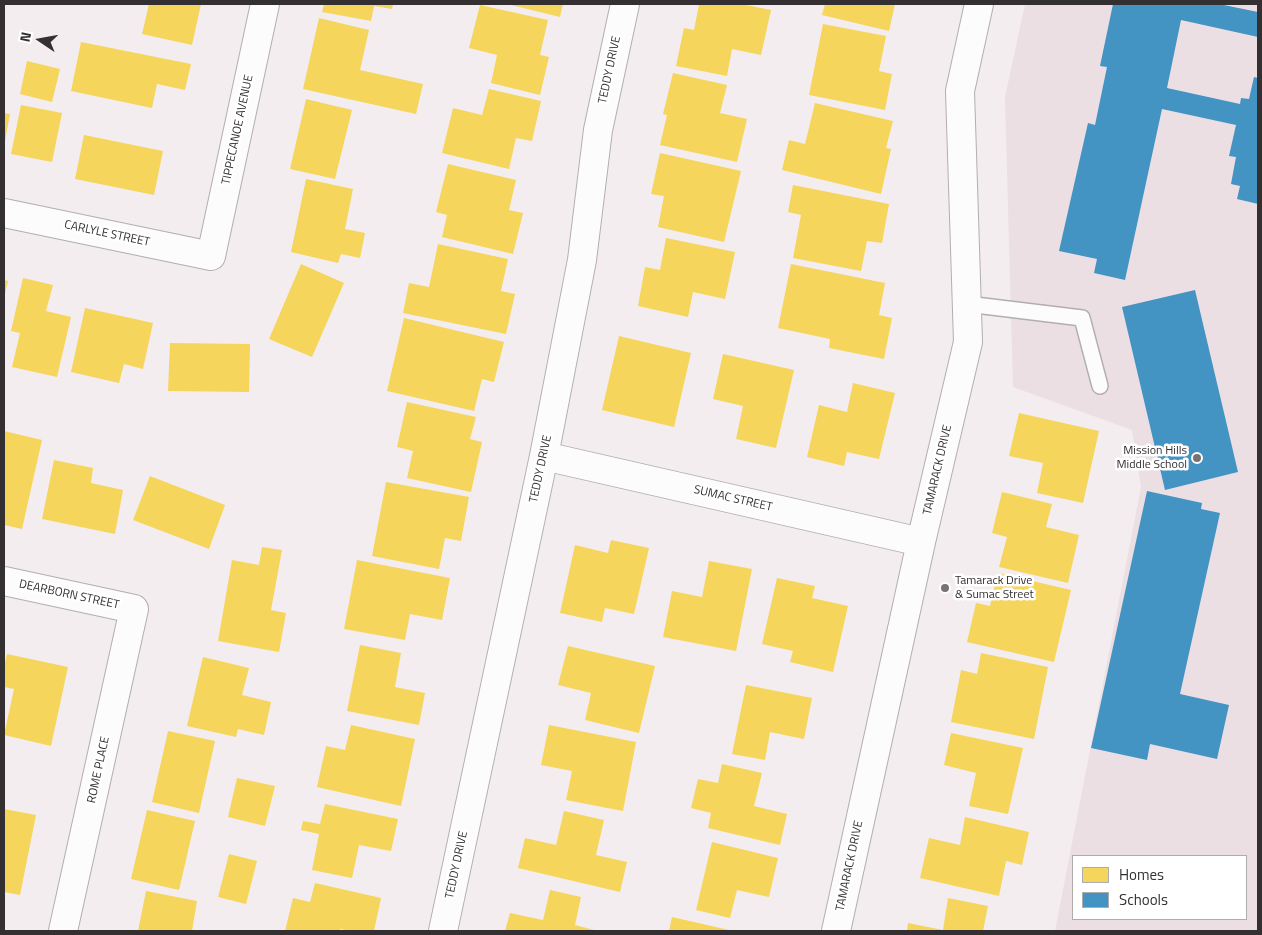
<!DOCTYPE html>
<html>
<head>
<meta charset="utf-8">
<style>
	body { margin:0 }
	#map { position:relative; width:1262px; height:935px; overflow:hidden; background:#f3edef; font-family:"Titillium Web",sans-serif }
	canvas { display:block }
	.frame { position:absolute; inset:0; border:5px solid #343031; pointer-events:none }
	.legend { position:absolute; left:1072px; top:855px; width:175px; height:65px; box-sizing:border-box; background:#fff; border:1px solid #aeacad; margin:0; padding:6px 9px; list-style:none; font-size:15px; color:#343031 }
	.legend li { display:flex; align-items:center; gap:10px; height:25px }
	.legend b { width:25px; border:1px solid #aeacad }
	.north { position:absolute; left:15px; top:15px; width:50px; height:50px; -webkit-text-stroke:4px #fff; paint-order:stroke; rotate:282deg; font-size:14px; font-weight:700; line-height:20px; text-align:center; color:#343031 }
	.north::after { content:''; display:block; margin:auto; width:18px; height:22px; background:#343031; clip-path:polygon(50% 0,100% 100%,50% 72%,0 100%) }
</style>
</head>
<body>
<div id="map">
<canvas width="1262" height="935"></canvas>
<div class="frame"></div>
<ul class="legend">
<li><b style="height:14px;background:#f6d55c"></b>Homes</li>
<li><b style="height:14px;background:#4393c3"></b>Schools</li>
</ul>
<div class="north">N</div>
</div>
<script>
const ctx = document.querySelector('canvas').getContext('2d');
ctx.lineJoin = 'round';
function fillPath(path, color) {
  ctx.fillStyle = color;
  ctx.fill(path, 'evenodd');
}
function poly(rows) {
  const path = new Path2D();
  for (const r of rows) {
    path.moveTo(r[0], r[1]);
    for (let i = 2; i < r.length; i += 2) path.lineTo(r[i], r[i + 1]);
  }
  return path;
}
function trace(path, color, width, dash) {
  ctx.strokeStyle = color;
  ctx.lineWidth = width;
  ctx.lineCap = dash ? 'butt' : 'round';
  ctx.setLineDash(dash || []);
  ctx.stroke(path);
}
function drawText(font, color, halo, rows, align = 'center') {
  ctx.font = font + ' "Titillium Web",sans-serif';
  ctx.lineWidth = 5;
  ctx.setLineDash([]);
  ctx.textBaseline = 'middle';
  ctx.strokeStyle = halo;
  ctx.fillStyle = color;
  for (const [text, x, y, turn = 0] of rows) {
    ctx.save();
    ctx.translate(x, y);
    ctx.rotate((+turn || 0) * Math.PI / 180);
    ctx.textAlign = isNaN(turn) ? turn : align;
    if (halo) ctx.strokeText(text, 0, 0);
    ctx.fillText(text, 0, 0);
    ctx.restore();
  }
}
fillPath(poly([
	[1025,4,1258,4,1258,931,1055,931,1141,487,1132,430,1013,387,1005,97],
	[1073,856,1246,856,1246,919,1073,919]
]), '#ebdfe4');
fillPath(poly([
	[149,4,201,4,192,45,142,34],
	[324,4,393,4,392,9,374,6,371,21,322,12],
	[507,4,563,4,560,17],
	[699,4,741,4,771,10,761,55,732,49,727,76,676,66,684,28,694,30],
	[825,4,895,4,889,31,822,15],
	[480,5,548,20,540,55,549,57,540,95,491,83,497,55,469,48],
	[319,18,369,30,360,70,423,84,416,114,303,89],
	[823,24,886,36,879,71,892,74,885,110,809,95],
	[81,42,191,64,185,90,157,84,152,108,71,91],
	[27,61,60,69,52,102,20,94],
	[673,73,727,85,720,113,747,119,737,162,660,145,667,115,663,114],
	[489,89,541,101,532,141,516,138,509,169,442,153,453,108,482,115],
	[306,99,352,110,335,179,290,169],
	[815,103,893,121,886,148,891,149,881,194,782,170,789,140,805,144],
	[21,105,62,113,52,162,11,154],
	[4,113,10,114,5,141,4,140],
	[84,135,163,151,154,195,75,179],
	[660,153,741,171,724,242,658,227,664,196,651,194],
	[448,164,516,180,509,210,523,213,513,254,442,237,447,215,436,212],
	[306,179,353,189,345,229,365,233,360,258,341,254,338,263,291,252],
	[793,185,889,204,882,243,867,241,861,271,793,258,801,215,788,212],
	[666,238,735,252,725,299,693,292,688,317,638,306,645,267,660,270],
	[438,244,508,259,501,291,515,294,506,334,403,313,409,283,429,287],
	[301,264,344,283,312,357,269,339],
	[791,264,885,283,879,315,892,318,884,359,829,348,830,339,778,328],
	[23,278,53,285,46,311,71,317,57,377,12,367,20,333,11,331],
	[4,280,8,281,4,298],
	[85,308,153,323,143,369,124,364,119,383,71,372],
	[404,318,504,342,494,382,482,379,474,411,387,391],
	[619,336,691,353,674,427,602,410],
	[170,343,250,344,249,392,168,391],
	[723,354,794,370,776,448,736,439,743,406,713,399],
	[853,383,895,393,879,459,847,452,844,466,807,457,819,405,847,412],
	[407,402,476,417,470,439,482,442,471,492,407,478,413,451,397,447],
	[1019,413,1099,431,1083,503,1037,493,1043,463,1009,456],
	[4,431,42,440,22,529,4,525],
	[54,460,93,468,91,483,123,490,115,534,42,519],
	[150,476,225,505,209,549,133,520],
	[386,482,469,497,461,541,445,538,439,569,372,556],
	[1002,492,1052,504,1046,527,1079,535,1068,583,999,567,1007,537,992,533],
	[611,540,649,548,634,614,605,608,602,622,560,613,575,545,608,553],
	[262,547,282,550,271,610,286,613,279,652,218,641,232,560,259,565],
	[357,560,450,578,442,620,410,614,405,640,344,629],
	[709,561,752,569,736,651,663,637,672,591,702,597],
	[998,573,1071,590,1054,662,967,642,976,603,990,606],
	[777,578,815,586,812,598,848,606,833,672,790,662,793,651,762,644],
	[360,645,401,653,395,687,425,693,419,725,347,711],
	[568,646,655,666,639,733,585,720,591,693,558,685],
	[981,653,1048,667,1034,739,951,722,961,670,977,674],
	[7,654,68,667,51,746,4,735,14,689,4,687,4,667],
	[203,657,249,668,242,695,271,702,264,735,238,729,236,737,187,726],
	[746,685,812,698,804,739,770,732,765,760,732,754],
	[351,725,415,739,401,806,317,787,326,746,345,750],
	[549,725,636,742,623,811,566,800,572,771,541,765],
	[168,731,215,741,199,813,152,802],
	[951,733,1023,748,1008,814,969,806,976,773,944,765],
	[722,764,762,773,754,806,787,814,780,845,708,828,711,813,691,808,698,779,718,783],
	[237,778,275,786,265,826,228,817],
	[325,804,398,819,391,851,359,845,352,878,312,870,319,834,301,830,303,821,320,824],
	[4,809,36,815,20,895,4,892],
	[147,810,195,821,179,890,131,879],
	[564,811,604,820,596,855,627,862,620,892,518,868,525,838,556,845],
	[965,817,1029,832,1022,865,1006,861,999,896,920,878,929,838,960,845],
	[712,842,778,858,769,897,737,890,730,918,696,910],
	[229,854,257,861,246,904,218,897],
	[315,883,381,898,374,931,352,931,340,929,340,931,285,931,293,898,310,902],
	[550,890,581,897,575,925,598,931,505,931,510,913,543,920],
	[146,891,197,901,192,931,138,931],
	[948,898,988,906,983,931,907,931,908,923,943,930],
	[672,917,729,930,729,931,669,931]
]), '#f6d55c');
fillPath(poly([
	[1113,4,1219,4,1258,12,1258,37,1181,20,1167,88,1240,104,1241,98,1249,99,1254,77,1258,78,1258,204,1237,199,1240,186,1231,184,1236,157,1229,156,1236,125,1162,109,1125,280,1094,273,1097,259,1059,251,1088,123,1095,125,1107,67,1100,66],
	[1195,290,1238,472,1165,490,1122,307],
	[1147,491,1202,503,1201,509,1220,513,1180,694,1229,705,1217,759,1150,744,1147,760,1091,748]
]), '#4393c3');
const service = poly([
	[967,304,1082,318,1100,386]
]);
const minor = poly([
	[4,213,211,256,265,4],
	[544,456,921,542],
	[4,581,134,609,63,931],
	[443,931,544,456,582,260,598,130,625,4],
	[836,931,921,542,968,342,960,91,979,4]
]);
trace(service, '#b2aeaf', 18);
trace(minor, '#b2aeaf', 30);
trace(service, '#fdfcfd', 15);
trace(minor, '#fdfcfd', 28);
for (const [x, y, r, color] of [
	[1197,458,5,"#777274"],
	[945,588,5,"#777274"]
]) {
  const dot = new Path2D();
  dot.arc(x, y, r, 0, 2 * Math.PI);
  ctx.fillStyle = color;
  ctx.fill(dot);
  trace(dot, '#fff', 2);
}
drawText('12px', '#343031', '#fff', [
	["TEDDY DRIVE",610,70,-78],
	["TIPPECANOE AVENUE",238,130,-78],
	["CARLYLE STREET",107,234,12],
	["TEDDY DRIVE",541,469,-78],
	["TAMARACK DRIVE",938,470,-77],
	["SUMAC STREET",733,499,13],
	["DEARBORN STREET",69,595,12],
	["ROME PLACE",99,770,-78],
	["TEDDY DRIVE",457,865,-78],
	["TAMARACK DRIVE",850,866,-78]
]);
drawText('12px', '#343031', '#fff', [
	["Mission Hills",1187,451],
	["Middle School",1187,465],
	["Tamarack Drive",955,581,"left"],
	["& Sumac Street",955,595,"left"]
], 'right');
</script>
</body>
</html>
